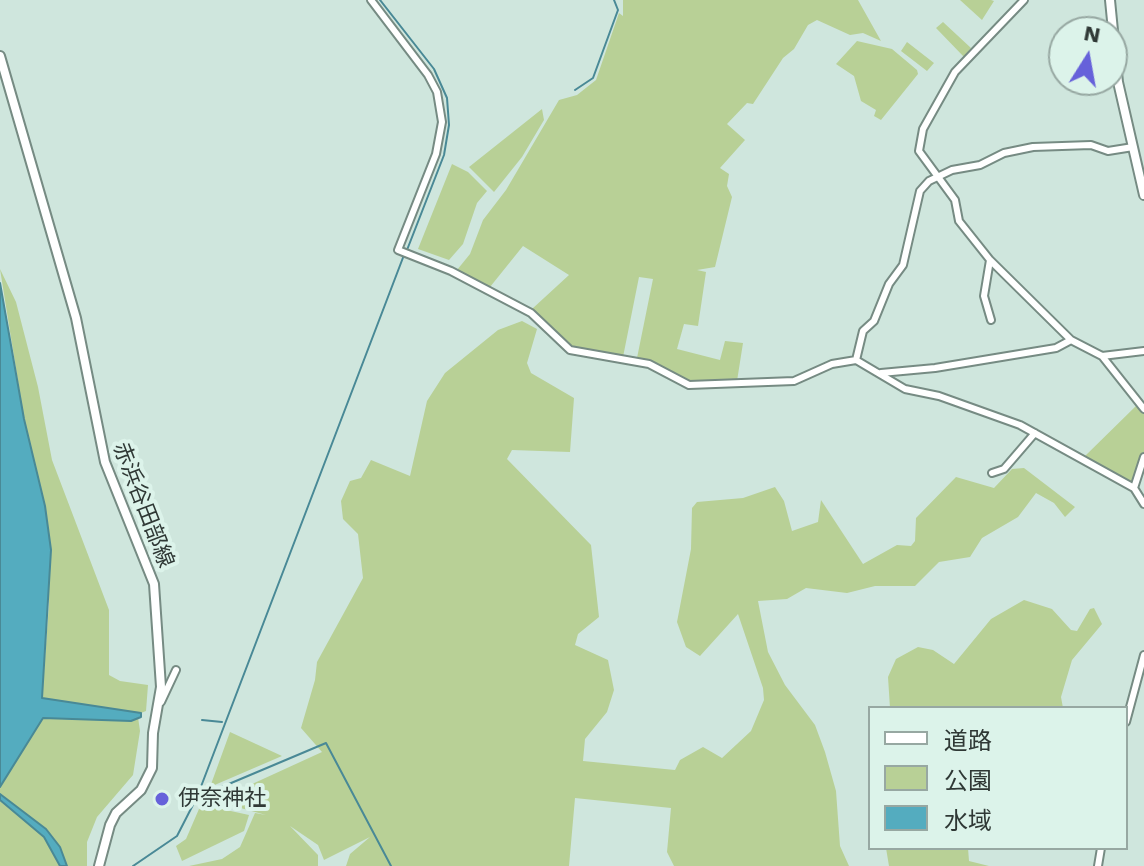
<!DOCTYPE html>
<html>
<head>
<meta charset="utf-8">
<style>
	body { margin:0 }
	#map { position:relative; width:1144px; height:866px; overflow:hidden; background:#cfe6dd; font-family:"Work Sans","Noto Sans JP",sans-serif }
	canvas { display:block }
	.legend { position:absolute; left:868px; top:706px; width:260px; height:144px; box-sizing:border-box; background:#dcf3ea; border:2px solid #97a8a2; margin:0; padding:10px 14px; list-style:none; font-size:24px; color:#2f3835 }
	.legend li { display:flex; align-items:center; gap:16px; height:40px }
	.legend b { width:40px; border:2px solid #97a8a2 }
	.north { position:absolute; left:1048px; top:16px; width:80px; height:80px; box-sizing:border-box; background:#dcf3ea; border:2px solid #97a8a2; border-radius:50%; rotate:11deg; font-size:22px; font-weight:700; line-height:32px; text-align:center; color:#2f3835 }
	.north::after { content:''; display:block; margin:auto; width:28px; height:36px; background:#6661da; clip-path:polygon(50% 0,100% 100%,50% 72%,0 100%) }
</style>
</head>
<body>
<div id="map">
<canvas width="1144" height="866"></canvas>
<ul class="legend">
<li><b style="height:10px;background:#fff"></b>道路</li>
<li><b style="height:22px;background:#b8d096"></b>公園</li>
<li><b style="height:22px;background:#54acbf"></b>水域</li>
</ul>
<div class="north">N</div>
</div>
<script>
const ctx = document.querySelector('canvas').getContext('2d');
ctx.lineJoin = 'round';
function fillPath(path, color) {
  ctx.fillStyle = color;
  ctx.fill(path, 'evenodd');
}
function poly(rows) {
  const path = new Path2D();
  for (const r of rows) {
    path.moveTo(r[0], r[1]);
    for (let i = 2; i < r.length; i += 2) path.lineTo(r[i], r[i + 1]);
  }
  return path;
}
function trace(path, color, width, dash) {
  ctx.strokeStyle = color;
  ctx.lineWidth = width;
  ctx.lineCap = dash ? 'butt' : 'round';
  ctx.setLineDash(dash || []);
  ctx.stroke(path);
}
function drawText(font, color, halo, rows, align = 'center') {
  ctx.font = font + ' "Work Sans","Noto Sans JP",sans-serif';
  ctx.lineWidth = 8;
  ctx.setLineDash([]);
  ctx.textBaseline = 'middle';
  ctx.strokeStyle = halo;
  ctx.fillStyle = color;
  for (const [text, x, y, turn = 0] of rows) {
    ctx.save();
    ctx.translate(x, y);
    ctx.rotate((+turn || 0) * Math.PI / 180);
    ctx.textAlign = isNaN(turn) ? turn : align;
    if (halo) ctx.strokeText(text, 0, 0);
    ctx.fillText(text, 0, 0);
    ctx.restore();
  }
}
fillPath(poly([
	[623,0,858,0,881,41,863,33,850,35,817,20,808,25,794,49,783,58,753,104,747,103,727,124,745,140,720,168,729,174,727,186,732,197,715,267,697,270,706,272,698,326,684,324,677,349,720,360,725,341,743,343,737,381,686,380,650,361,637,358,653,279,639,277,623,357,573,348,532,309,569,275,523,246,490,287,457,270,470,254,483,220,506,190,559,100,577,95,596,80,619,13,623,16],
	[960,0,991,0,994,1,982,20],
	[943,22,971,48,964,57,936,28],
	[857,41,892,49,917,70,918,74,881,120,874,116,876,110,861,101,854,76,836,64],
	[907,42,934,63,927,71,901,51],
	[542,109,544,120,522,157,494,192,469,167],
	[452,164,468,172,487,191,477,203,463,244,449,260,418,249],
	[0,269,16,302,38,387,52,460,109,610,109,675,120,681,148,685,146,711,141,713,42,698,49,604,45,506,24,419],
	[522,321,537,329,527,363,531,373,574,398,570,452,512,450,507,459,591,545,599,617,578,634,575,645,608,660,614,690,607,712,585,739,583,761,675,770,680,760,703,747,722,758,751,731,764,700,763,688,738,614,700,656,686,647,677,622,691,549,692,508,697,502,743,498,775,487,784,501,792,531,818,522,821,500,863,564,897,545,911,546,915,541,916,518,956,477,994,488,1012,469,1024,468,1075,507,1065,517,1054,503,1036,493,1018,517,982,538,970,557,939,562,915,586,875,586,847,593,806,588,787,599,758,601,768,652,785,685,815,725,825,752,836,791,840,846,849,866,674,866,667,852,671,808,575,798,569,866,346,866,350,854,370,837,324,860,318,845,290,826,318,855,318,866,189,866,222,859,240,847,255,813,266,815,215,801,322,752,301,728,315,680,317,662,363,578,358,534,343,519,341,501,350,481,361,478,371,460,410,476,427,401,445,373,498,330],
	[1137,405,1144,412,1144,452,1134,482,1129,483,1084,457],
	[1024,600,1052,609,1071,630,1077,631,1090,609,1094,608,1102,624,1072,660,1061,697,1063,708,890,708,888,677,896,659,918,647,933,650,954,664,991,619],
	[138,717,140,731,133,775,97,817,87,842,87,866,0,866,0,787,42,718,130,721],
	[230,732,282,756,210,787],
	[208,806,249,815,244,831,182,861,176,846,186,839,199,809],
	[886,848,968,848,969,861,989,866,889,866]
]), '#b8d096');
const water = poly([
	[0,283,24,419,45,506,51,550,42,698,141,713,141,717,131,721,43,718,0,787,0,283],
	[0,794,46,829,60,847,67,866,60,866,44,837,0,800,0,794]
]);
fillPath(water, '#54acbf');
trace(water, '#498996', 2);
trace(poly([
	[380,0,434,69,447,98,449,125,444,155,407,250],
	[575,90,593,78,618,10,614,0],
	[202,720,222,722],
	[198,797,326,743,391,866],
	[133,866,177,836,197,797,404,255]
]), '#498996', 2);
const street = poly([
	[371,0,428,75,437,92,442,122,436,154,398,250,451,271,531,313,570,350,649,364,689,385,794,381,832,364,856,360,905,389,939,396,1020,425,1134,488,1144,504],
	[1024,0,955,72,923,129,919,151,955,200,959,221,990,260,1071,340,1102,356,1144,409],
	[990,260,984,296,991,320],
	[1102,356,1144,351],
	[856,360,863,331,874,321,889,284,903,265,920,191,929,181,952,170,980,165,1004,153,1033,147,1091,145,1108,151,1133,147],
	[881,373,935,368,1056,348,1071,340],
	[992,473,1004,469,1035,433],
	[1134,488,1144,457],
	[161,702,176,670],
	[1126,722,1144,655],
	[1098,866,1101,848]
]);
const secondary = poly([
	[1110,0,1118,82,1144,195],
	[0,56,76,318,105,462,154,584,161,687,153,733,152,768,141,790,116,813,110,825,99,866]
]);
trace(street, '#768b83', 10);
trace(secondary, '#768b83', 12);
trace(street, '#fff', 6);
trace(secondary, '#fff', 8);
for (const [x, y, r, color] of [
	[162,799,8,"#6661da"]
]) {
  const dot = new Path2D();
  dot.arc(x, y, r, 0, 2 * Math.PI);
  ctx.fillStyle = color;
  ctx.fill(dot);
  trace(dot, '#dcf3ea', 3);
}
drawText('22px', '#2f3835', '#dcf3ea', [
	["赤浜谷田部線",143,505,69]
]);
drawText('22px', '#2f3835', '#dcf3ea', [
	["伊奈神社",178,799]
], 'left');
</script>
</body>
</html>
